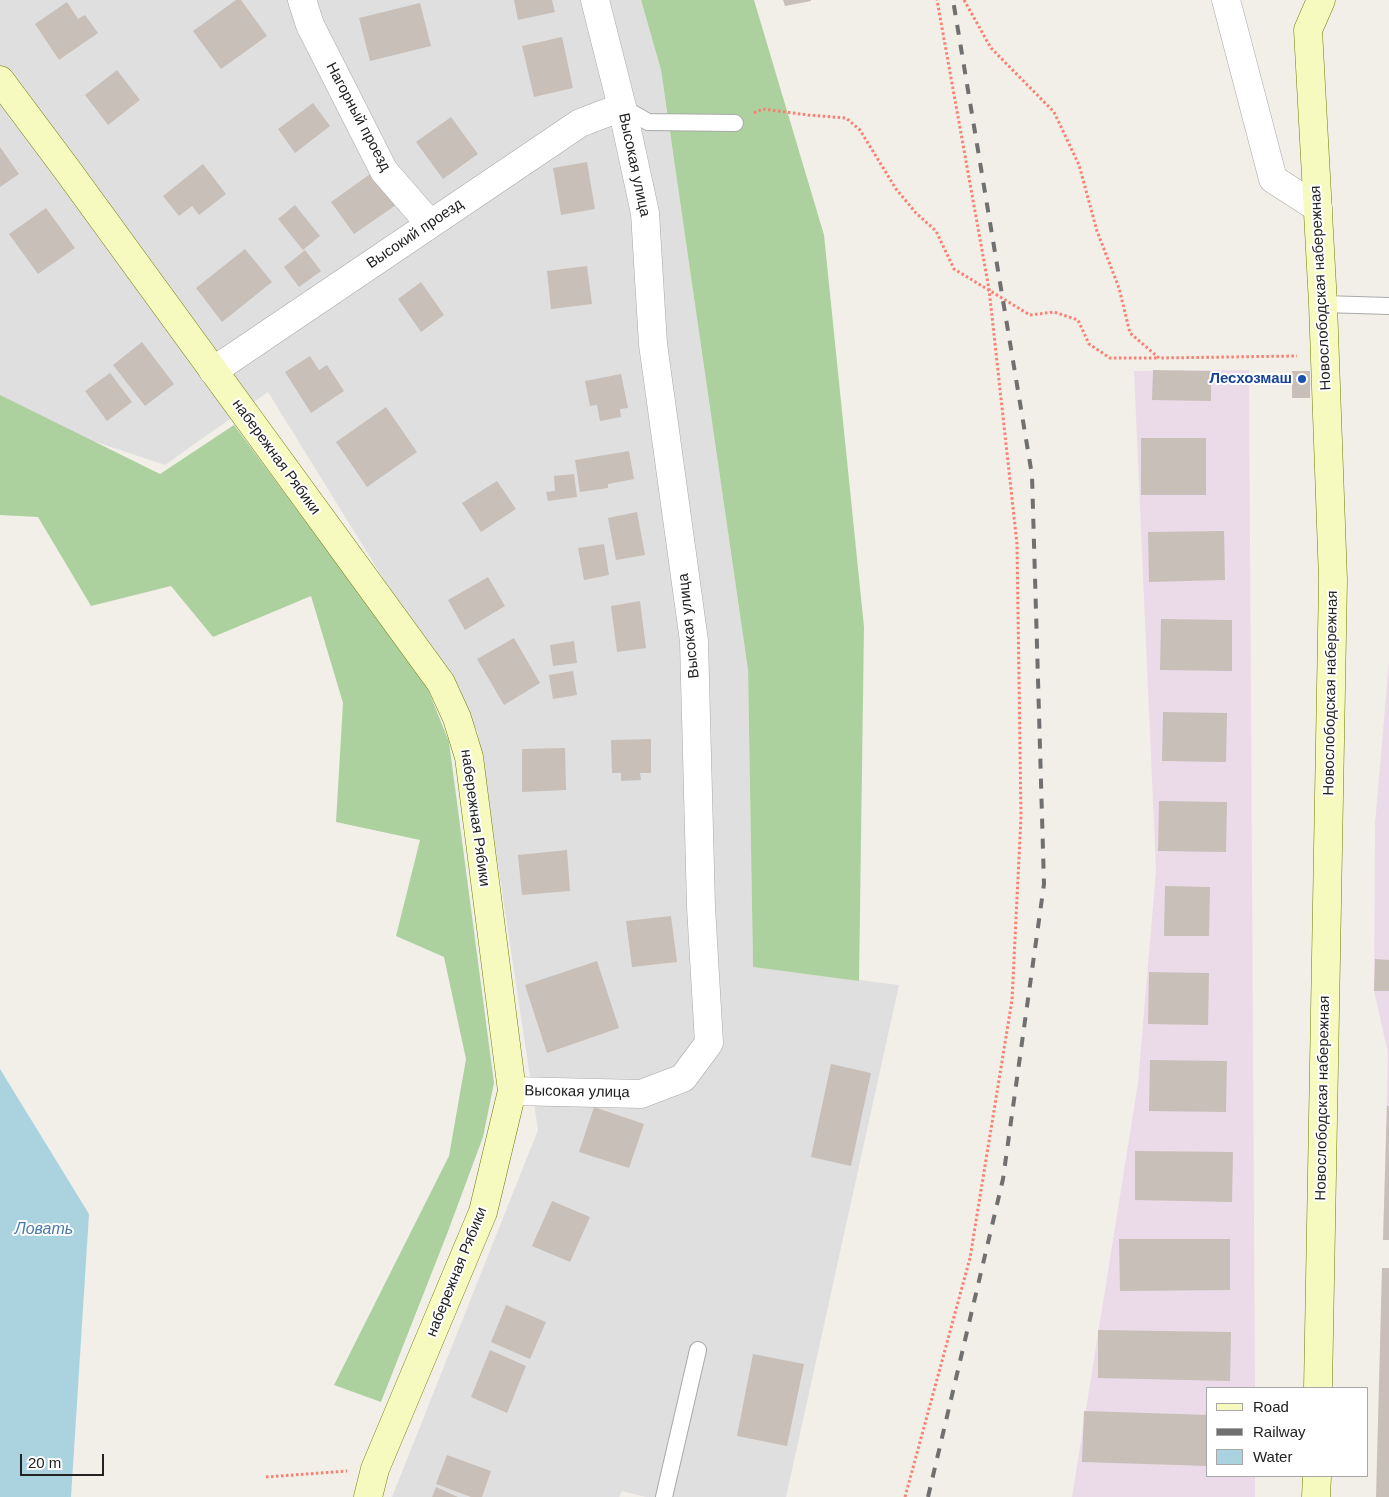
<!DOCTYPE html>
<html>
<head>
<meta charset="utf-8">
<style>
	body { margin:0 }
	#map { position:relative; width:1389px; height:1497px; overflow:hidden; background:#f2efe9; font-family:Helvetica,sans-serif }
	canvas { display:block }
	.legend { position:absolute; left:1206px; top:1387px; width:162px; height:90px; box-sizing:border-box; background:#fff; border:1px solid #a7a7a7; margin:0; padding:6px 9px; list-style:none; font-size:15px; color:#222 }
	.legend li { display:flex; align-items:center; gap:10px; height:25px }
	.legend b { width:25px; border:1px solid #a7a7a7 }
	.scale { position:absolute; left:20px; top:1454px; width:84px; height:22px; box-sizing:border-box; border:2px solid #222; border-top:0; padding-left:6px; font-size:15px; line-height:18px; white-space:nowrap; color:#222; -webkit-text-stroke:4px #fff; paint-order:stroke }
</style>
</head>
<body>
<div id="map">
<canvas width="1389" height="1497"></canvas>
<ul class="legend">
<li><b style="height:6px;background:#f7fabf"></b>Road</li>
<li><b style="height:6px;background:#707070"></b>Railway</li>
<li><b style="height:14px;background:#aad3df"></b>Water</li>
</ul>
<div class="scale">20 m</div>
</div>
<script>
const ctx = document.querySelector('canvas').getContext('2d');
ctx.lineJoin = 'round';
function fillPath(path, color) {
  ctx.fillStyle = color;
  ctx.fill(path, 'evenodd');
}
function poly(rows) {
  const path = new Path2D();
  for (const r of rows) {
    path.moveTo(r[0], r[1]);
    for (let i = 2; i < r.length; i += 2) path.lineTo(r[i], r[i + 1]);
  }
  return path;
}
function trace(path, color, width, dash) {
  ctx.strokeStyle = color;
  ctx.lineWidth = width;
  ctx.lineCap = dash ? 'butt' : 'round';
  ctx.setLineDash(dash || []);
  ctx.stroke(path);
}
function drawText(font, color, halo, rows, align = 'center') {
  ctx.font = font + ' Helvetica,sans-serif';
  ctx.lineWidth = 4;
  ctx.setLineDash([]);
  ctx.textBaseline = 'middle';
  ctx.strokeStyle = halo;
  ctx.fillStyle = color;
  for (const [text, x, y, turn = 0] of rows) {
    ctx.save();
    ctx.translate(x, y);
    ctx.rotate((+turn || 0) * Math.PI / 180);
    ctx.textAlign = isNaN(turn) ? turn : align;
    if (halo) ctx.strokeText(text, 0, 0);
    ctx.fillText(text, 0, 0);
    ctx.restore();
  }
}
fillPath(poly([
	[0,0,641,0,661,70,748,670,753,967,899,985,786,1497,646,1497,622,1491,619,1497,392,1497,538,1130,478,732,268,392,165,465,0,410]
]), '#e0dfdf');
fillPath(poly([
	[1249,370,1255,1388,1208,1388,1208,1476,1255,1476,1255,1497,1072,1497,1138,1083,1156,871,1134,371],
	[1389,662,1389,1240,1383,1240,1388,1053,1374,991,1375,824]
]), '#ebdbe8');
fillPath(poly([
	[641,0,754,0,824,235,864,627,859,981,753,967,748,670,661,70],
	[0,395,160,474,234,425,425,682,449,742,494,1083,483,1137,447,1234,381,1402,334,1385,449,1156,466,1059,444,957,396,936,420,840,336,822,343,703,311,596,213,637,171,586,91,606,38,517,0,515]
]), '#add19e');
fillPath(poly([
	[0,1069,89,1214,71,1497,0,1497]
]), '#aad3df');
fillPath(poly([
	[236,0,241,0,267,36,221,69,193,31],
	[514,0,552,0,555,12,518,20],
	[783,0,811,0,811,1,785,6],
	[67,2,78,19,85,15,98,33,59,60,35,24],
	[420,3,431,46,370,61,359,18],
	[562,37,573,88,534,97,522,46],
	[117,70,140,100,108,125,85,95],
	[313,103,330,126,295,153,278,129],
	[451,117,478,154,443,179,416,142],
	[0,147,19,174,0,187],
	[587,162,595,209,561,215,553,168],
	[203,164,226,194,199,215,192,206,179,216,163,196],
	[373,172,396,205,354,234,331,202],
	[295,205,320,236,303,250,278,219],
	[46,208,75,248,38,274,9,234],
	[245,249,272,282,222,322,196,288],
	[305,250,321,271,299,287,284,267],
	[587,266,592,304,551,309,547,271],
	[421,282,444,315,421,332,398,299],
	[142,342,174,384,145,406,113,365],
	[310,356,319,370,327,365,344,391,311,413,285,372],
	[1153,370,1211,371,1211,401,1152,400],
	[1292,371,1310,371,1310,398,1292,398],
	[110,373,132,402,107,421,85,391],
	[621,374,628,408,620,409,621,417,600,421,597,405,590,406,585,381],
	[386,407,417,452,367,487,336,442],
	[1141,438,1206,438,1206,495,1141,495],
	[629,451,634,479,608,484,608,488,580,492,575,460],
	[574,474,577,497,548,501,546,492,555,491,554,476],
	[497,481,516,509,481,532,462,503],
	[637,512,645,555,616,560,608,518],
	[1224,531,1225,580,1149,582,1148,532],
	[604,544,609,575,584,580,578,548],
	[488,577,505,606,465,630,448,600],
	[640,601,646,648,617,652,611,606],
	[1161,619,1232,620,1232,671,1160,670],
	[514,638,540,683,504,705,477,659],
	[574,641,577,663,553,666,550,645],
	[573,671,577,695,553,699,549,675],
	[1163,712,1227,713,1226,762,1162,761],
	[651,739,651,773,640,773,641,780,621,781,621,773,612,773,611,740],
	[565,748,566,790,522,792,522,749],
	[1159,801,1227,802,1226,852,1158,851],
	[567,850,570,891,522,895,518,855],
	[1165,886,1210,887,1209,936,1164,936],
	[671,916,677,962,632,967,626,921],
	[1375,959,1389,960,1389,991,1374,991],
	[597,961,619,1028,547,1053,525,985],
	[1149,972,1209,973,1208,1025,1148,1024],
	[1150,1060,1227,1061,1226,1112,1149,1111],
	[831,1064,871,1073,851,1166,811,1157],
	[1387,1106,1389,1106,1389,1240,1383,1240],
	[594,1107,644,1124,629,1168,579,1152],
	[1135,1151,1233,1152,1232,1202,1135,1200],
	[552,1201,590,1217,570,1262,532,1246],
	[1119,1239,1230,1239,1230,1290,1120,1291],
	[1382,1268,1389,1268,1389,1497,1376,1497],
	[506,1305,546,1322,530,1359,491,1342],
	[1098,1330,1231,1332,1230,1381,1098,1378],
	[490,1350,526,1366,507,1413,471,1397],
	[753,1354,804,1364,787,1446,737,1436],
	[1084,1411,1208,1415,1208,1466,1082,1462],
	[447,1455,491,1471,482,1497,471,1497,436,1484],
	[436,1487,458,1497,432,1497]
]), '#c7bfb8');
const lane = poly([
	[622,107,648,122,735,123],
	[1323,304,1389,306],
	[664,1497,698,1350]
]);
const street = poly([
	[302,0,310,25,384,171,430,224],
	[1226,0,1273,179,1318,208],
	[213,371,580,123,622,107],
	[512,1091,641,1094,683,1078,709,1043,701,907,694,641,653,344,645,213,622,107,595,0]
]);
const secondary = poly([
	[0,80,68,171,441,683,457,718,469,757,512,1091,483,1212,375,1469,368,1497],
	[1318,1388,1333,580,1323,304,1308,30,1321,0],
	[1316,1497,1317,1476]
]);
trace(lane, '#a9a9a9', 18);
trace(street, '#a9a9a9', 29);
trace(secondary, '#707d05', 29);
trace(poly([
	[964,0,991,48,1054,112,1079,165,1097,231,1119,288,1130,333,1159,358,1297,356],
	[754,113,763,109,808,115,846,118,860,130,896,189,916,213,936,231,954,269,1030,315,1054,312,1078,320,1089,344,1110,358,1159,358],
	[266,1477,347,1471],
	[905,1497,970,1258,1012,1000,1021,817,1017,544,989,289,937,0]
]), '#fa8072', 3, [2.5, 2.5]);
trace(lane, '#fff', 16);
trace(street, '#fff', 28);
trace(secondary, '#f7fabf', 28);
trace(poly([
	[928,1497,1003,1179,1044,884,1032,475,953,0]
]), '#707070', 4, [10, 10]);
for (const [x, y, r, color] of [
	[1302,379,5,"#1a4fb4"]
]) {
  const dot = new Path2D();
  dot.arc(x, y, r, 0, 2 * Math.PI);
  ctx.fillStyle = color;
  ctx.fill(dot);
  trace(dot, '#fff', 2);
}
drawText('15px', '#222', '#fff', [
	["Нагорный проезд",358,117,62],
	["Высокая улица",634,165,78],
	["Высокий проезд",415,234,-34],
	["Новослободская набережная",1321,288,-93],
	["набережная Рябики",276,457,54],
	["Высокая улица",689,626,-96],
	["Новослободская набережная",1331,693,-89],
	["набережная Рябики",475,818,82],
	["Высокая улица",577,1092,1],
	["Новослободская набережная",1323,1098,-89],
	["набережная Рябики",457,1272,-68]
]);
drawText('bold 15px', '#164399', '#fff', [
	["Лесхозмаш",1292,379]
], 'right');
drawText('italic 16px', '#4a7aab', '#fff', [
	["Ловать",44,1230]
]);
</script>
</body>
</html>
